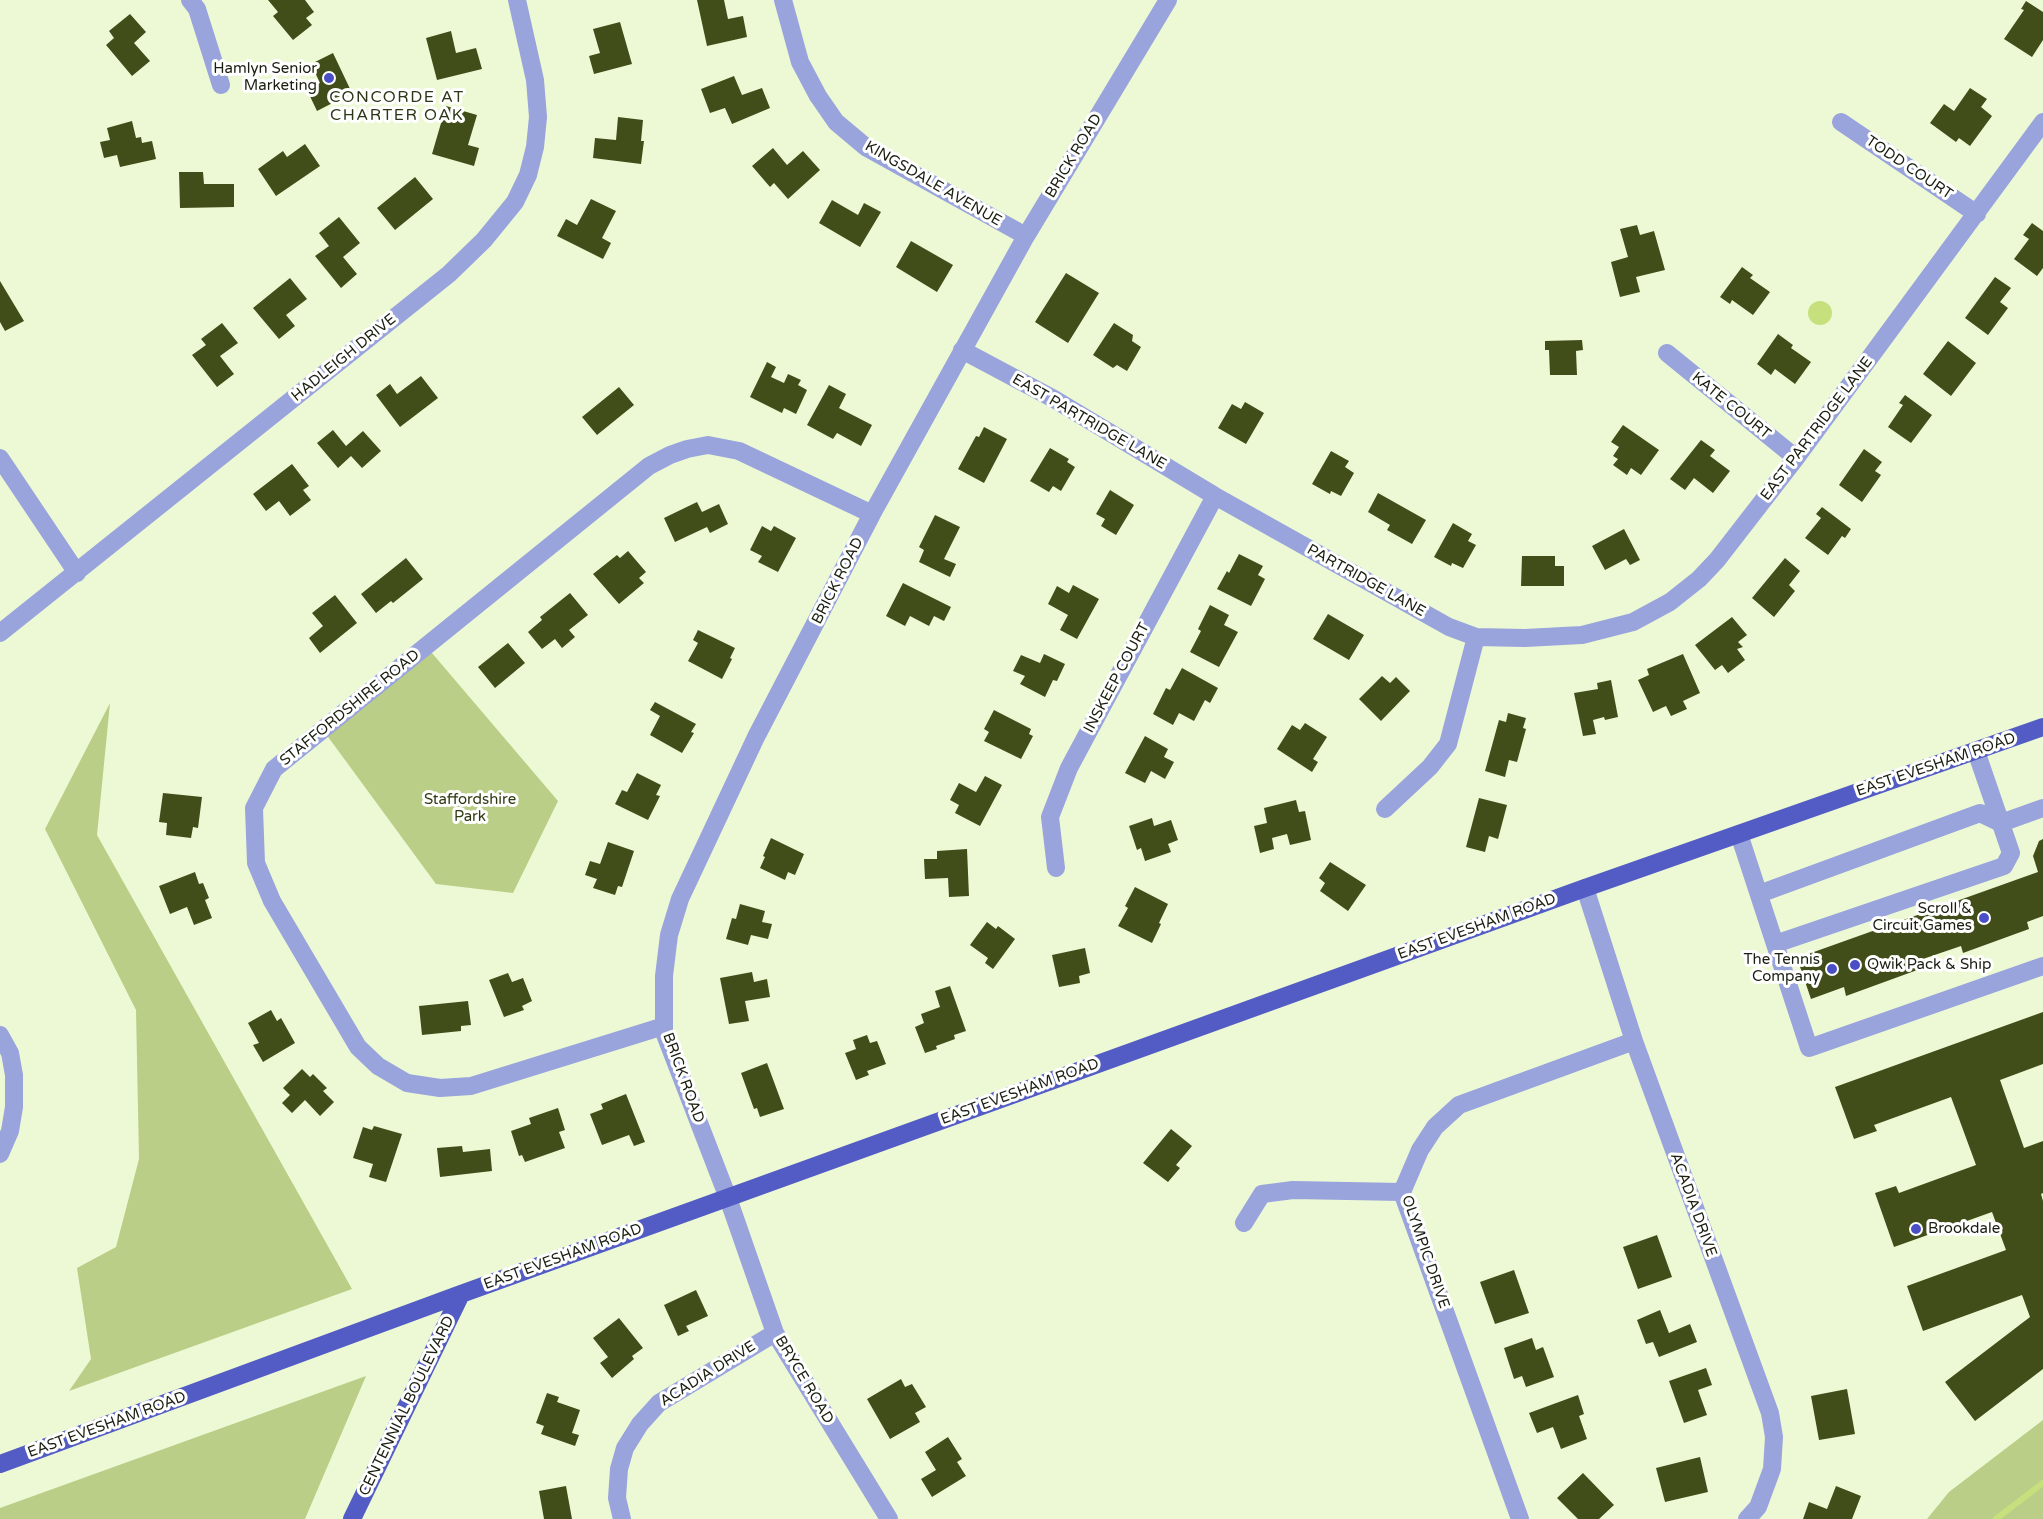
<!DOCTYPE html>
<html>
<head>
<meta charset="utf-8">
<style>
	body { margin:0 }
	canvas { display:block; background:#edf9d4 }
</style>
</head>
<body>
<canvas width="2043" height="1519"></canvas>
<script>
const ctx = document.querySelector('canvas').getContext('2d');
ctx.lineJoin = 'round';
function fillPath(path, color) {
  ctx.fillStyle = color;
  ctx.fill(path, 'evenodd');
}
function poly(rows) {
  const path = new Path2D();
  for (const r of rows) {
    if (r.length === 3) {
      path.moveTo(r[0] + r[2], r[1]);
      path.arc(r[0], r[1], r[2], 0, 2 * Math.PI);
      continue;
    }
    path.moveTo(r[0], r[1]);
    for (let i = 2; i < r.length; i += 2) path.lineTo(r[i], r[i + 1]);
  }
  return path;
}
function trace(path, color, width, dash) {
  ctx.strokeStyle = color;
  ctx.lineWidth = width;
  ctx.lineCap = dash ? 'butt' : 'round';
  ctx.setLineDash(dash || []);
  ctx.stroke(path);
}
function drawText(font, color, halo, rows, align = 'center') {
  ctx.font = font + ' "Varela Round",sans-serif';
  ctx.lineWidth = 6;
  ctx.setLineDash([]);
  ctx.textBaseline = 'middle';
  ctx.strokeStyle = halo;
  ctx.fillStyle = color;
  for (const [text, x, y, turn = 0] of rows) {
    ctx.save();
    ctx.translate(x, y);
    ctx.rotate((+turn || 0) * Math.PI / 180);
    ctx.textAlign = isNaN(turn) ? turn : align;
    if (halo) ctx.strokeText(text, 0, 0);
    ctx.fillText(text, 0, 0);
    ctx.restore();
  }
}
fillPath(poly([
	[426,646,558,801,513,893,436,884,323,730],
	[110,703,97,835,352,1289,69,1391,91,1359,77,1268,116,1247,139,1159,136,1010,45,829],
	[366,1376,305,1519,0,1519,0,1508],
	[2043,1420,2043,1519,1927,1519,1949,1492]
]), '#bace87');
fillPath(poly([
	[1820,313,12]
]), '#c6e07e');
trace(poly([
	[1996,1519,2043,1483]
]), '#c6e07e', 6);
fillPath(poly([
	[268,0,305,0,314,12,306,18,312,25,293,40,273,16,278,12],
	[697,0,724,0,728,19,743,16,747,37,707,46],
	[2026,1,2043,12,2043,40,2032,57,2004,39,2024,10,2021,9],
	[130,14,146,32,134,43,150,61,132,76,106,45,114,38,109,31],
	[620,22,632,64,594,74,589,56,600,53,593,29],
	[451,31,456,53,476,48,482,69,437,80,426,38],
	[333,53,352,93,317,111,307,90,320,83,311,64],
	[734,76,742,95,762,88,770,108,732,124,725,108,710,113,701,89],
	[1970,88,1987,99,1981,107,1992,116,1970,146,1959,138,1956,142,1930,123,1944,104,1954,111],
	[446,106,477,115,468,145,479,148,474,166,432,154],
	[618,117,643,120,641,141,644,141,641,164,593,158,595,138,616,140],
	[132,121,136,138,141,137,142,143,152,141,156,159,120,167,117,155,104,158,100,142,110,140,107,128],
	[305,144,320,166,276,196,258,169,283,151,287,157],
	[773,148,787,165,803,151,820,170,788,199,774,183,770,187,752,166],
	[179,172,203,172,204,184,234,184,234,207,180,208],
	[415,177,433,199,395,230,377,208],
	[591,199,616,211,602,238,611,243,603,259,557,236,566,219,577,225],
	[832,200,858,215,864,203,881,212,860,247,819,223],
	[339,217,360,243,343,257,357,274,341,288,315,256,329,246,319,233],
	[2032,223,2043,231,2043,268,2037,276,2014,259,2029,239,2023,235],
	[1637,225,1640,235,1654,231,1665,270,1636,277,1640,292,1620,297,1611,262,1628,257,1620,229],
	[911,241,953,265,937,292,896,267],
	[1742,267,1753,275,1750,278,1770,292,1753,315,1732,300,1730,304,1720,297],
	[1066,273,1099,293,1068,343,1035,322],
	[1995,277,2011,288,2000,302,2008,308,1988,335,1965,318],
	[290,278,307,299,286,315,295,326,279,339,253,308],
	[0,281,24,321,5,331,0,322],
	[222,323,238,343,220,356,234,374,217,387,192,355,206,345,201,339],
	[1114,323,1133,335,1132,341,1141,347,1127,371,1117,365,1113,368,1093,355],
	[1778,334,1793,345,1791,348,1811,362,1795,384,1775,369,1771,375,1757,364],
	[1582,340,1583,350,1576,351,1577,375,1550,375,1549,350,1545,350,1545,341],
	[1948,341,1976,363,1951,396,1923,374],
	[767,362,776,367,771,377,784,383,788,374,801,380,798,385,807,390,796,414,784,408,782,413,750,397],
	[421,376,438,398,400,427,376,395,390,384,397,394],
	[829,385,846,394,839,408,872,425,861,446,837,433,833,439,807,425],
	[619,387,634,405,597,435,582,417],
	[1905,395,1932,415,1911,443,1888,427,1903,405,1899,403],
	[1245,402,1264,413,1246,444,1218,428,1232,404,1241,409],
	[1623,425,1659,450,1641,475,1631,468,1627,475,1613,465,1618,459,1613,456,1619,447,1611,442],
	[984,427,1007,439,984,483,958,469,976,436,979,437],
	[333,430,346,446,363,431,381,451,362,468,351,456,338,468,317,443],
	[1701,440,1715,450,1710,456,1730,471,1713,493,1694,478,1685,490,1670,479],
	[1050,448,1069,459,1067,462,1075,467,1061,491,1053,486,1049,492,1030,481],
	[1864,449,1882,462,1875,471,1881,475,1862,502,1839,485],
	[1331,451,1349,461,1345,467,1354,473,1341,496,1331,491,1330,494,1312,484],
	[292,464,309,486,303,490,311,500,290,516,279,501,266,511,253,494],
	[1110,490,1134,505,1116,535,1101,526,1105,519,1096,514],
	[1378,493,1426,520,1412,544,1387,530,1390,525,1368,512],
	[697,502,702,512,719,504,728,524,710,533,707,527,675,542,664,518],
	[1822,507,1851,529,1845,538,1842,536,1828,555,1805,538,1821,518,1816,514],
	[935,515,960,527,944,559,956,564,950,577,919,562,924,550,919,547],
	[1453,523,1472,534,1468,541,1476,545,1463,568,1452,563,1451,566,1434,557],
	[762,526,771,531,774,526,796,538,778,572,758,562,762,556,750,550],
	[1624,529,1640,560,1630,565,1626,559,1605,570,1592,546],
	[628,551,646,572,639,578,644,583,619,604,593,574,617,555,620,558],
	[1239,554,1263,566,1258,575,1265,579,1251,606,1217,589,1227,571,1229,573],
	[1522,556,1555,556,1555,566,1564,566,1564,586,1521,586],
	[406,558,423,579,393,603,391,601,376,613,361,594],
	[1785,558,1800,571,1789,585,1795,591,1774,617,1752,598],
	[903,583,951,607,944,621,934,616,929,626,910,616,905,626,886,616],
	[1073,585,1099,599,1077,639,1060,630,1068,615,1048,604,1057,586,1069,593],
	[570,593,588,615,569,630,575,637,562,648,555,639,542,649,528,632,542,620,540,617],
	[335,595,357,623,320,653,309,638,323,626,312,613],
	[1210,605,1229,615,1224,625,1238,632,1219,667,1190,652,1201,631,1198,629],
	[1328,614,1364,635,1349,660,1313,639],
	[1732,617,1747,635,1738,642,1743,647,1737,649,1745,660,1728,673,1722,665,1715,670,1695,645],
	[698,630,735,648,730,658,732,659,722,679,688,661,698,643,693,640],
	[508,643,525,663,495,688,478,667],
	[1044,654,1065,664,1057,681,1053,680,1045,697,1020,684,1025,676,1013,671,1021,655,1040,663],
	[1683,654,1700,693,1683,701,1687,709,1671,716,1666,706,1653,712,1638,680,1649,675,1647,669],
	[1182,668,1218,688,1210,703,1205,700,1194,721,1179,713,1173,725,1153,714,1166,688,1170,690],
	[1382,676,1390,683,1396,677,1410,691,1381,721,1359,699],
	[1611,680,1618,717,1605,720,1604,717,1593,720,1596,734,1583,736,1574,693,1598,689,1597,683],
	[655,702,696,724,691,732,694,733,682,753,650,735,660,716,650,710],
	[994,710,1031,729,1029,734,1033,736,1021,759,984,741,989,732,984,729],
	[1508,713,1526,718,1523,728,1526,729,1517,762,1509,760,1505,777,1485,771,1499,720,1506,722],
	[1305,723,1327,737,1313,759,1318,762,1312,772,1277,749,1292,725,1300,730],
	[1145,736,1168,749,1164,757,1174,762,1165,779,1151,771,1145,783,1125,773],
	[637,773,661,785,656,795,660,796,648,820,615,804,622,790,627,792],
	[985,776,1002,785,980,826,955,813,959,805,950,800,959,783,976,792],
	[163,793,202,797,198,828,193,827,191,838,166,835,167,823,159,822],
	[1479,798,1507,805,1498,839,1489,836,1485,852,1466,847],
	[1296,800,1299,812,1305,811,1311,840,1290,845,1287,834,1272,838,1274,849,1260,853,1254,826,1267,823,1264,808],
	[1152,818,1154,826,1171,820,1178,840,1168,844,1171,852,1145,861,1141,848,1137,850,1129,826],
	[771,838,804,854,795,875,788,872,785,880,760,868,765,857,763,856],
	[2043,839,2043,916,2027,922,2029,929,1963,953,1961,946,1917,961,1920,969,1846,996,1844,987,1811,999,1797,958,2038,872,2033,856,2039,841],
	[608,842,634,851,622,887,618,886,615,895,593,888,597,879,585,875,590,861,600,864],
	[967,849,969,896,949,897,948,878,925,879,924,859,937,859,937,851],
	[1330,862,1366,885,1348,911,1320,891,1325,883,1319,878],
	[195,872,199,884,203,883,209,898,205,900,212,918,194,925,187,907,170,914,159,886],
	[1135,887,1168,904,1159,923,1161,924,1152,943,1118,926,1128,908,1125,906],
	[740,904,765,911,762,922,772,924,768,939,751,935,748,945,726,939,732,918,736,919],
	[987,922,996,929,998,926,1015,939,993,969,985,963,988,958,970,945],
	[1085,948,1090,973,1079,976,1080,983,1059,987,1052,955],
	[752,972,754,982,767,979,770,997,745,1001,749,1021,729,1024,720,978],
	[508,973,512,982,523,978,532,1001,522,1006,524,1010,504,1017,489,980],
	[950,986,966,1031,954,1035,955,1039,936,1046,937,1049,925,1053,915,1027,924,1023,921,1014,940,1007,935,991],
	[468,1001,471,1025,461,1026,461,1031,422,1035,419,1006],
	[271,1010,277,1021,281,1018,295,1043,263,1062,253,1045,259,1043,248,1023],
	[2043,1012,2043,1064,2000,1080,2024,1148,2043,1141,2043,1193,2041,1194,2043,1201,2043,1369,1975,1421,1945,1382,2030,1317,2022,1295,1923,1331,1907,1286,2006,1250,1992,1212,1894,1247,1875,1193,1896,1186,1899,1193,1976,1165,1951,1097,1874,1125,1877,1131,1854,1139,1835,1087],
	[867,1035,870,1043,877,1041,886,1064,867,1071,869,1075,856,1080,845,1053,856,1049,853,1040],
	[767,1063,784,1109,760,1117,757,1108,754,1109,741,1073],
	[302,1069,310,1077,313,1074,327,1088,323,1091,334,1102,320,1116,305,1100,292,1113,282,1103,290,1095,283,1088],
	[626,1094,645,1142,634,1146,629,1135,602,1145,590,1114,603,1109,601,1104],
	[558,1108,565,1130,559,1132,565,1148,525,1162,522,1155,519,1156,511,1131,531,1124,529,1118],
	[374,1126,402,1134,386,1182,369,1177,373,1164,353,1158,363,1127,372,1130],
	[1171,1129,1192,1146,1176,1165,1180,1168,1168,1182,1143,1163],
	[462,1146,463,1152,490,1149,492,1171,440,1177,437,1148],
	[1657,1235,1672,1277,1638,1289,1623,1247],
	[1514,1270,1529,1313,1495,1324,1480,1282],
	[696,1290,708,1316,686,1326,689,1331,678,1336,664,1305],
	[1660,1310,1669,1333,1690,1324,1697,1342,1659,1357,1653,1342,1646,1344,1637,1320],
	[619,1318,643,1348,632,1356,634,1359,612,1378,600,1363,608,1357,593,1338],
	[1532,1338,1536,1350,1543,1347,1554,1377,1526,1387,1522,1376,1514,1379,1504,1348],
	[1706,1368,1712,1385,1698,1390,1707,1415,1684,1423,1669,1381],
	[901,1379,905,1387,912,1384,926,1407,915,1413,920,1422,890,1439,867,1399],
	[1847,1389,1855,1434,1819,1440,1811,1396],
	[547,1393,559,1397,557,1402,580,1410,572,1433,579,1435,575,1446,541,1434,544,1426,536,1423],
	[1578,1395,1584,1414,1579,1416,1587,1439,1561,1449,1553,1427,1537,1433,1529,1413],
	[948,1437,962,1459,957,1462,966,1476,932,1497,921,1479,936,1470,925,1452],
	[1700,1457,1708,1492,1665,1502,1656,1468],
	[1583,1473,1614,1505,1599,1519,1578,1519,1557,1498],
	[566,1486,572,1519,544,1519,539,1491],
	[1836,1486,1861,1496,1852,1519,1803,1519,1809,1502,1827,1509]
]), '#424e1a');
trace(poly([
	[190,0,197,9,221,85],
	[783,0,800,62,818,96,836,122,867,148,1026,236],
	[1841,122,1977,214],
	[962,350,1054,399,1215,496,1449,627,1476,637,1525,638,1582,635,1633,622,1670,602,1699,579,1717,560,1796,458,2043,122],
	[1667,353,1796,458],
	[0,458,77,573],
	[0,633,449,274,484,240,515,202,528,175,535,147,538,117,535,80,517,0],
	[1385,809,1430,767,1448,744,1476,637],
	[1739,834,1809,1048,2043,966],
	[1056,868,1050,817,1069,768,1215,496],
	[1585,888,1634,1041,1770,1413,1774,1437,1772,1469,1758,1507,1747,1519],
	[1759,894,1980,813,2001,823,2043,808],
	[1775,944,2004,866,2011,853,1976,751],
	[664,1026,471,1086,440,1088,407,1083,378,1066,358,1047,272,901,256,863,254,808,274,769,649,466,670,455,687,449,708,445,739,451,872,514],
	[0,1035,10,1053,14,1075,14,1107,10,1131,0,1154],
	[1244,1223,1262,1194,1293,1190,1402,1192],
	[622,1519,617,1498,619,1469,625,1448,640,1424,659,1403,775,1333],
	[889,1519,775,1333,728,1198,664,1032,664,976,669,935,680,899,756,737,872,514,1026,236,1168,0],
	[1520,1519,1402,1192,1420,1150,1435,1127,1459,1105,1634,1041]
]), '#99a4dd', 18);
trace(poly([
	[0,1464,461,1294,1585,888,2043,727],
	[352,1519,461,1294]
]), '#535cc4', 18);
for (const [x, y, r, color] of [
	[329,78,6,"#4a4fc5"],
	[1984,918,6,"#4a4fc5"],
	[1855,965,6,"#4a4fc5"],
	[1832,969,6,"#4a4fc5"],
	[1916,1229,6,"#4a4fc5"]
]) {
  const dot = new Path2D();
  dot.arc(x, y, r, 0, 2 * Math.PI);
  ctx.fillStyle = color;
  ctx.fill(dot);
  trace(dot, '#fff', 2);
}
drawText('15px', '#1a1e10', '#fff', [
	["Hamlyn Senior",317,69],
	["Marketing",317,86],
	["Scroll &",1972,909],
	["Circuit Games",1972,926],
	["The Tennis",1820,960],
	["Company",1820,977],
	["Qwik Pack & Ship",1867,965,"left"],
	["Brookdale",1928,1229,"left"]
], 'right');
drawText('15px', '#1a1e10', '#fff', [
	["BRICK ROAD",1074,156,-59],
	["TODD COURT",1909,168,34],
	["KINGSDALE AVENUE",933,184,30],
	["HADLEIGH DRIVE",344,358,-39],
	["KATE COURT",1731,406,39],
	["EAST PARTRIDGE LANE",1089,422,30],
	["EAST PARTRIDGE LANE",1817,429,-53],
	["BRICK ROAD",838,581,-63],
	["PARTRIDGE LANE",1366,581,29],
	["INSKEEP COURT",1117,678,-62],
	["STAFFORDSHIRE ROAD",350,708,-39],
	["EAST EVESHAM ROAD",1936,765,-19],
	["EAST EVESHAM ROAD",1477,927,-20],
	["BRICK ROAD",683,1078,70],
	["EAST EVESHAM ROAD",1020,1092,-20],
	["ACADIA DRIVE",1693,1205,70],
	["OLYMPIC DRIVE",1425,1252,71],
	["EAST EVESHAM ROAD",563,1257,-20],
	["ACADIA DRIVE",708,1374,-32],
	["BRYCE ROAD",804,1380,59],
	["CENTENNIAL BOULEVARD",407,1406,-64],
	["EAST EVESHAM ROAD",107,1425,-20]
]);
drawText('15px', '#303a11', '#fff', [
	["Staffordshire",470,800],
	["Park",470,817]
]);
ctx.letterSpacing = '1.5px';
drawText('16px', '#2e3618', '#fff', [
	["CONCORDE AT",397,98],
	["CHARTER OAK",397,116]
]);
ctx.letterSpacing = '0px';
</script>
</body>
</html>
